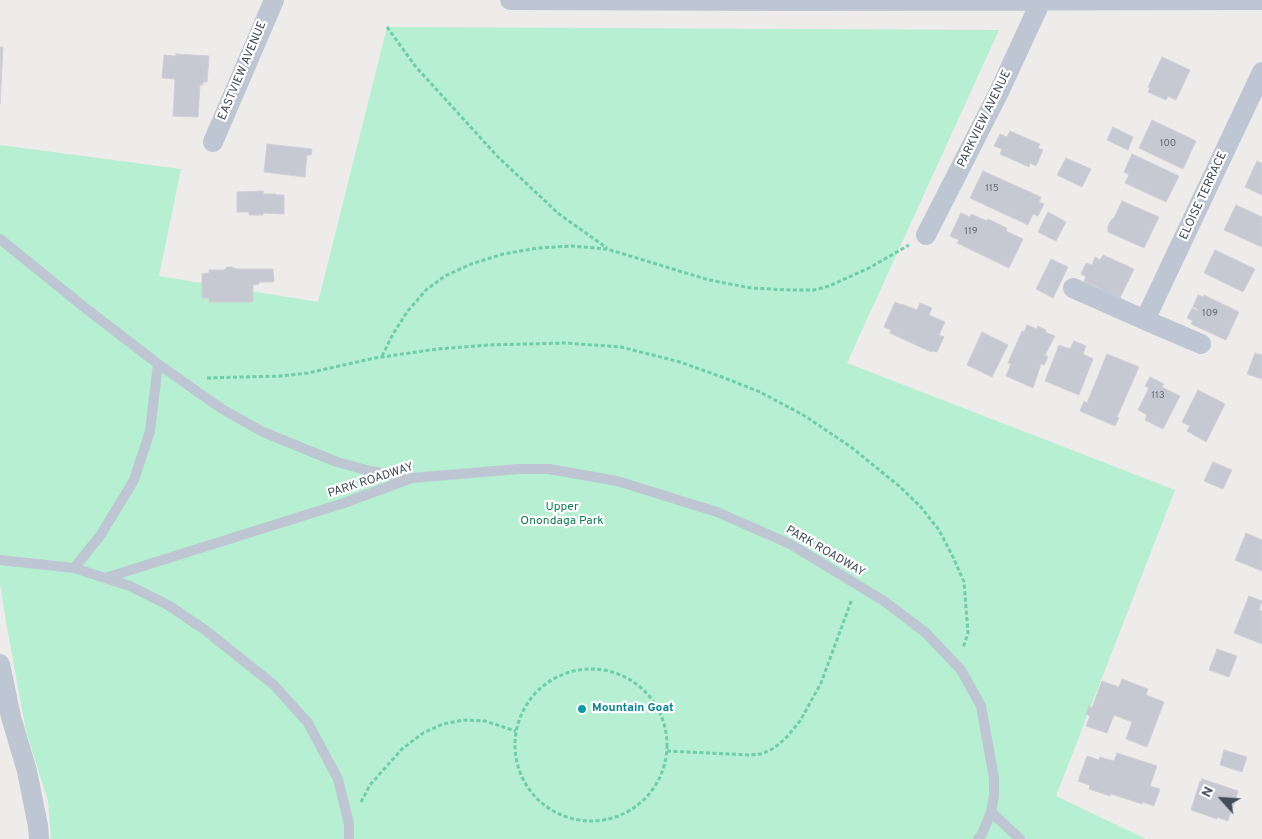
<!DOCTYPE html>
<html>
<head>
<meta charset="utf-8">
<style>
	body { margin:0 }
	#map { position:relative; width:1262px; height:839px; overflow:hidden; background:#eeebeb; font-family:Overpass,sans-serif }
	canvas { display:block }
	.north { position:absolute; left:1197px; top:774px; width:50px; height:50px; -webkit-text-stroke:4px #fff; paint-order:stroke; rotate:296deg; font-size:14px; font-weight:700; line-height:20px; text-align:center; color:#434d59 }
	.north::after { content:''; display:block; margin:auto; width:18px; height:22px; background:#434d59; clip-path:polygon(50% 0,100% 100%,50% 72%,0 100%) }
</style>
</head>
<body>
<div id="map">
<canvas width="1262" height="839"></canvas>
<div class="north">N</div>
</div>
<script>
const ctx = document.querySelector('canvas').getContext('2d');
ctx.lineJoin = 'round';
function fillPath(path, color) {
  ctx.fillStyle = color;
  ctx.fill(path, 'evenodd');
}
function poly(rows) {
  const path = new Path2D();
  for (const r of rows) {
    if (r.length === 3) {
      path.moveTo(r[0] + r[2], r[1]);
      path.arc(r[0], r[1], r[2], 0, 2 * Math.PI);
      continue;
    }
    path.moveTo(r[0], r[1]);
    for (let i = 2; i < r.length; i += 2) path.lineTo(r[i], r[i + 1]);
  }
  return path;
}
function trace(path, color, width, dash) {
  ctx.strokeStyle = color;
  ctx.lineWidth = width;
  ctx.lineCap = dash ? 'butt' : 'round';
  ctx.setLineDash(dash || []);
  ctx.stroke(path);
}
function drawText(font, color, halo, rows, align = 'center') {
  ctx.font = font + ' Overpass,sans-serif';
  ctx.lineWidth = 4.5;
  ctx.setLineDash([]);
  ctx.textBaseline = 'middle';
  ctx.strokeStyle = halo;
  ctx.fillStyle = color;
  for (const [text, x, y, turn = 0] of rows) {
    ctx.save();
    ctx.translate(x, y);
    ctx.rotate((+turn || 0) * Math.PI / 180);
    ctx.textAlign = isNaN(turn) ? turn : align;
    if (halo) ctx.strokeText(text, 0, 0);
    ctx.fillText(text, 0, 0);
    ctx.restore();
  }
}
fillPath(poly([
	[387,27,999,30,847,363,1175,490,1056,796,1146,839,51,839,48,801,26,731,6,622,0,584,0,145,181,169,159,276,318,302]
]), '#b6efd1');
const building = poly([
	[0,47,3,47,0,104,0,47],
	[176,54,209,56,207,82,203,82,203,85,200,85,198,117,173,116,175,79,162,78,164,55,176,56,176,54],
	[1162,57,1190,70,1176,100,1168,96,1166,100,1148,92,1150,88,1148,87,1162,57],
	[1152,120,1196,141,1183,169,1139,148,1152,120],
	[1113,127,1133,137,1128,150,1107,140,1113,127],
	[1010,131,1040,144,1038,148,1043,150,1036,166,1030,163,1029,167,1000,154,1002,149,994,146,1000,134,1007,137,1010,131],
	[267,144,312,149,311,155,307,155,305,177,264,172,267,144],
	[1132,154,1179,176,1166,202,1125,183,1129,175,1124,172,1132,154],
	[1066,158,1091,169,1082,187,1057,175,1066,158],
	[1257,161,1262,163,1262,195,1245,187,1257,161],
	[983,171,1041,197,1039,202,1044,204,1038,216,1033,214,1028,225,970,198,983,171],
	[263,191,263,194,276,194,276,195,284,195,284,214,263,213,263,215,249,215,249,212,237,212,237,192,263,191],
	[1122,201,1159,217,1144,248,1108,232,1108,226,1111,220,1114,218,1122,201],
	[1236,205,1262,217,1262,247,1224,230,1236,205],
	[1048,212,1066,222,1056,241,1038,232,1048,212],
	[961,213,970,217,971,214,987,221,988,219,1007,228,1006,231,1023,239,1009,268,957,243,959,240,950,236,961,213],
	[1215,250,1255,269,1243,292,1204,273,1215,250],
	[1103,255,1134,269,1120,298,1084,281,1086,277,1081,274,1086,263,1092,265,1095,257,1100,260,1103,255],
	[1051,259,1068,267,1053,298,1036,289,1051,259],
	[227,267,232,267,237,269,273,269,274,282,259,282,259,284,253,285,253,302,209,302,209,298,202,298,202,274,209,273,209,270,224,270,227,267],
	[1198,295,1203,297,1204,295,1239,312,1226,340,1191,324,1193,321,1187,318,1192,308,1198,311,1198,309,1193,307,1198,295],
	[895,302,902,305,902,304,917,310,920,303,932,308,929,315,945,322,939,335,944,337,937,352,932,351,931,352,890,333,891,330,884,327,895,302],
	[1027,325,1037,329,1038,326,1046,330,1045,332,1055,336,1045,355,1048,357,1044,365,1041,364,1033,388,1006,376,1011,364,1008,363,1022,331,1024,332,1027,325],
	[982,332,1008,345,992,377,967,365,982,332],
	[1074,341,1086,346,1083,354,1093,359,1079,395,1045,381,1059,345,1070,349,1074,341],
	[1255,353,1262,355,1262,379,1247,374,1255,353],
	[1107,354,1139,367,1117,417,1119,418,1115,426,1080,411,1084,401,1087,403,1107,354],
	[1150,377,1164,384,1162,387,1180,396,1163,429,1145,420,1147,415,1138,410,1149,388,1145,386,1150,377],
	[1198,390,1225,404,1206,442,1187,431,1190,426,1182,422,1198,390],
	[1213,462,1232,470,1223,489,1204,481,1213,462],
	[1246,533,1262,540,1262,571,1235,560,1246,533],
	[1249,596,1262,601,1259,610,1262,611,1262,644,1234,633,1249,596],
	[1217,649,1237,656,1229,677,1209,670,1217,649],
	[1122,679,1148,689,1146,695,1164,702,1147,747,1126,739,1132,722,1114,715,1107,733,1086,726,1090,716,1086,714,1089,706,1092,708,1102,681,1119,687,1122,679],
	[1224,750,1247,757,1242,772,1220,765,1224,750],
	[1117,753,1157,766,1150,786,1160,789,1154,806,1143,802,1142,804,1111,794,1110,796,1089,789,1090,785,1078,781,1087,756,1099,760,1100,757,1114,761,1117,753],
	[1202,779,1238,791,1232,811,1231,811,1228,821,1217,817,1217,819,1191,810,1200,781,1202,781,1202,779]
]);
fillPath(building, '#c7c9d2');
trace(building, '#cfd0d7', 1);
trace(poly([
	[387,27,416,67,498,157,559,214,607,248],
	[382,356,393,334,407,312,426,290,445,276,471,264,503,254,538,248,572,246,607,249,709,280,751,288,789,290,814,290,829,286,869,268,909,245],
	[207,378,281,376,308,373,375,358,437,349,489,345,565,343,621,347,680,362,722,377,760,392,805,416,851,447,899,486,920,506,939,530,953,557,964,582,968,633,964,645,962,648],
	[591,745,76],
	[667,751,749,755,762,754,774,748,786,738,800,721,821,683,852,599],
	[361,802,370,785,402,749,423,733,443,724,464,720,485,721,516,731]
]), '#6dcea7', 3, [4, 2.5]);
trace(poly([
	[0,239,84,307,158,364,150,431,134,480,100,536,74,568],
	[158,364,222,409,263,432,337,462,370,471,411,478],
	[0,560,74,568,105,578,344,503,412,478,518,469,549,469,617,481,717,512,790,544,884,601,926,633,961,670,981,706,994,778,994,796,991,812,982,834,978,839],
	[105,578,130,586,168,605,205,630,274,685,308,723,338,779,349,824,349,839],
	[991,812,1020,839]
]), '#bdc6d2', 10);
trace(poly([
	[510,0,795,1,1262,0],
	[213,142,274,0],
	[926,235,999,92,1041,1],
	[1073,288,1145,320,1201,344],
	[1145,320,1262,72],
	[0,664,11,717,27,771,38,826,39,839]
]), '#bdc6d2', 20);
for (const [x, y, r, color] of [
	[582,709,5,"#0f9aa8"]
]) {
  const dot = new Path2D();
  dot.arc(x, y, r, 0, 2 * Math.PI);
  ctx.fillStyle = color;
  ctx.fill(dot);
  trace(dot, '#fff', 2);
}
drawText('10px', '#646c77', null, [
	["100",1168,144],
	["115",992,189],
	["119",971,232],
	["109",1210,314],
	["113",1158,396]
]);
drawText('12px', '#434d59', '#fff', [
	["EASTVIEW AVENUE",243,71,-67],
	["PARKVIEW AVENUE",985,119,-64],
	["ELOISE TERRACE",1204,196,-65],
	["PARK ROADWAY",371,481,-18],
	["PARK ROADWAY",825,552,30]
]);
drawText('12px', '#137b51', '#fff', [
	["Upper",562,508],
	["Onondaga Park",562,522]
]);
drawText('bold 12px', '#0d838f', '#fff', [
	["Mountain Goat",592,709]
], 'left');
</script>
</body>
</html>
